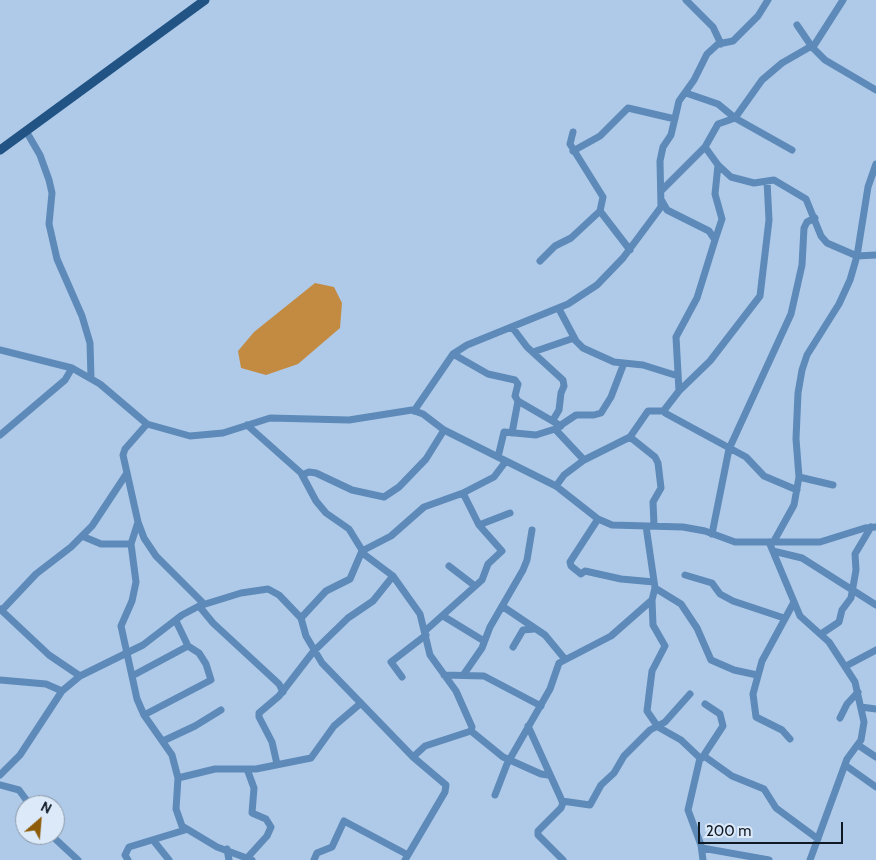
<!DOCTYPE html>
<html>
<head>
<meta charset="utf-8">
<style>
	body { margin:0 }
	#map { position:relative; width:876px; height:860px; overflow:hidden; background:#afcae8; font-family:Cabin,sans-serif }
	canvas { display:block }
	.north { position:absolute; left:15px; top:795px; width:50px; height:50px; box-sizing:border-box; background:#dbe9f9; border:1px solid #8996a4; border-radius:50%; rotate:27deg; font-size:14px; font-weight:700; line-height:20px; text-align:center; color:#0f1924 }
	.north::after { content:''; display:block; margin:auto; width:18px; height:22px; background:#8e5b09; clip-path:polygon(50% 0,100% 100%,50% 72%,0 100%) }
	.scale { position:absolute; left:698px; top:822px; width:145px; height:22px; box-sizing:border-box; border:2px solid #0f1924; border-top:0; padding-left:6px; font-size:15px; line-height:18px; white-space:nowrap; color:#0f1924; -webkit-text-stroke:4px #dbe9f9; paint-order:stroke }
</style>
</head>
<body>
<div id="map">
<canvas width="876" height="860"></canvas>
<div class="north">N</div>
<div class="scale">200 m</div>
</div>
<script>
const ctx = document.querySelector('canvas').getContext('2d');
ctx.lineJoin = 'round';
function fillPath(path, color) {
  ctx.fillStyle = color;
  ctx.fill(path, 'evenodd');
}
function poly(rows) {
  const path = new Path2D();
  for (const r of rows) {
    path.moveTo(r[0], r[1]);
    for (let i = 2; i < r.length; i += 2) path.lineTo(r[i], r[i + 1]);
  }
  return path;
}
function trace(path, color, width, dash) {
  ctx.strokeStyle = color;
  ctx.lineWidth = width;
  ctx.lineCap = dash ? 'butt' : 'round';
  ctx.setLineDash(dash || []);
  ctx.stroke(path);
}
fillPath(poly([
	[315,283,334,287,342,303,340,328,298,364,266,375,241,368,238,351,254,332]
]), '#c38b41');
trace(poly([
	[686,0,713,27,721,44],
	[797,25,812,47,825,60,876,90],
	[686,93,718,104,735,118,792,150],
	[26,131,40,155,49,180,52,193,49,224,57,259,82,316,90,343,91,378],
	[573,132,570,144,603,197,600,211,630,250],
	[705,147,718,165,731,177,754,183,774,180,806,199,821,236,827,243,857,256,876,255],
	[573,151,600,136,628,108,675,119],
	[661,191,705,147,718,124,735,118,762,80,782,63,815,44,843,0],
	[662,201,667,210,709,231,715,240,697,298,676,337,679,391,665,409,665,413,746,457,764,476,797,490],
	[715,240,722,219,715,194,718,165],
	[540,261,555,246,571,238,600,211],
	[559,309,576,341,583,348,614,362,643,365,678,376],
	[512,327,527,347,563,380,564,386,561,393,559,410,553,420],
	[0,350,72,368,100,384,147,424,190,436,223,433,270,418,349,420,412,410,423,414,444,430,556,486,598,519,612,525,683,527,705,531,735,542,820,542,865,528,876,527],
	[533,352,574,338],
	[453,354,488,374,515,380,518,384,515,396,518,401,561,426],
	[679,391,710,361,760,296,769,220,767,181],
	[414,411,453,354,467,345,568,304,597,285,623,258,661,207,660,161,663,147,671,135,679,101,694,80,707,54,718,44,733,41,758,16,768,0],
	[147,424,125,449,123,455,138,522,144,538,156,556,204,604],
	[247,425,301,473,316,501,326,513,349,529,365,555,393,576,420,614,430,655,456,691,472,727,471,731,425,746,413,757],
	[555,429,584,460],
	[512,433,518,401],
	[0,435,65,380,72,368],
	[630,437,655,457,658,463,661,488,653,502,654,525],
	[498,457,504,432,536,435,555,429,576,415,594,415,601,413,611,397,624,363],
	[302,475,309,472,316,473,352,490,384,497,399,487,426,459,444,430],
	[799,477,833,485],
	[556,486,564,475,584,460,630,437,648,411,665,411],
	[598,519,570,562,571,566,581,574,585,571,621,579,654,582],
	[138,522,131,544,136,582,132,601,121,626,137,699,144,715,172,755,178,778,176,809,182,826,217,847,252,860],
	[479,525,510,513],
	[712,534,729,449,791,314,802,265,804,228,807,222,815,218],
	[82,536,101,544,131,544],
	[774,541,794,505,799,477,796,439,798,393,802,370,807,355,839,304,850,280,857,256,868,187,876,164],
	[769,542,800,616,829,642,855,682,864,722,861,740,847,759,810,860],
	[773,551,802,558,876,605],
	[449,566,475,586],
	[685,575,712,583,720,594,733,601,784,618],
	[655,588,681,604,697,628,711,660,734,670,757,675],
	[652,600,653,625,665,646,652,671,647,711,658,727,681,740,700,758,688,810,701,845,703,860],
	[199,606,213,623,279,684,283,692],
	[502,606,545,635,564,658],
	[0,609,49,655,80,676],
	[2,610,36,574,71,547,92,526,127,473],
	[443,616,484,641],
	[301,618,326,591,350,579,362,551,391,536,424,507,463,493],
	[425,631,482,580,488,564,502,551,479,525,463,493,494,477,506,461],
	[821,634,839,622,842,610,851,598,856,570,855,554,871,527],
	[513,647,523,630,534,629],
	[846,666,876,650],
	[464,674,482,648,490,627,523,570,527,560,532,530],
	[444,675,484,676,541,706],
	[132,676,188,646,176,621],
	[402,677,391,662,426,635],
	[0,680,46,684,62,691],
	[861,707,876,709],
	[144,715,211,680,206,664,199,653,188,646],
	[840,718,847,704,858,692],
	[528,726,563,803,561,808,538,831,538,835,563,860],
	[471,731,503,757,541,774,548,775],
	[790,739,782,730,756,717,753,694,762,661,794,602],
	[163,741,195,726,221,710],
	[858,745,876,757],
	[704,756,732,776,764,789,776,808,818,839],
	[702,758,723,726,720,714,705,704],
	[277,764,272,742,259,717,259,713,279,696,313,652,348,618,373,601,393,576],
	[845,765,876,787],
	[247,769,254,788,252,813,266,819,271,827,267,836,247,858],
	[0,775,20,755,62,691,80,676,143,645,182,615,199,606,241,593,268,589,279,595,301,618,306,636,322,663,413,757,446,785,445,792,405,860],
	[178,778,215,769,256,769,311,758,334,726,361,703],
	[0,785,19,790,30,805],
	[495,795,507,764,550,689,559,663,611,636,652,600,655,588,646,526],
	[562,801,590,805,601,785,614,773,624,756,650,730,665,722,690,694],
	[51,835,78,860],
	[153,840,169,860],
	[702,848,769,860],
	[227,849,229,860],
	[128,860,125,855,129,847,185,830],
	[314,860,317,853,332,847,344,821,408,855]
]), '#5e8ab9', 7);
trace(poly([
	[0,150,205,0]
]), '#215384', 9);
</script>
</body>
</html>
